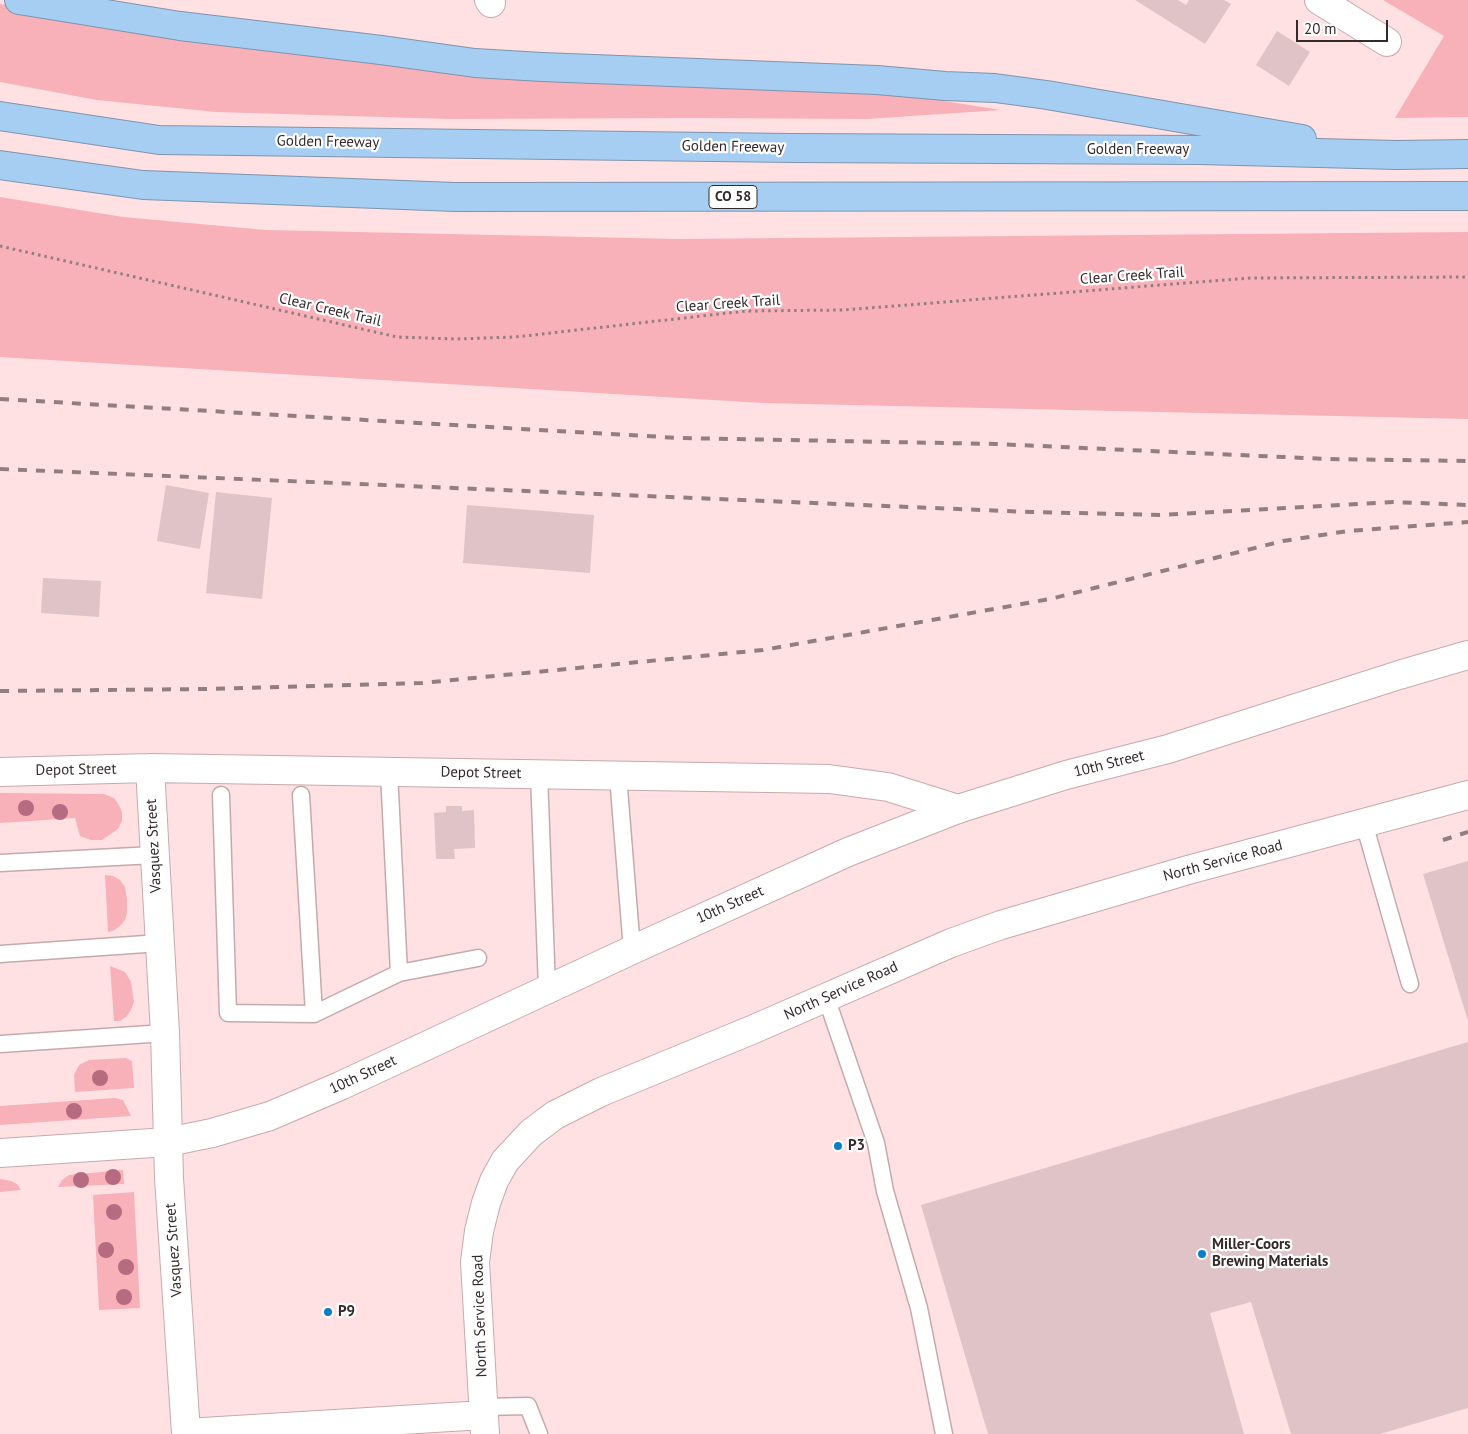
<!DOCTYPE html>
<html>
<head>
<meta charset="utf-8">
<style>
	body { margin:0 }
	#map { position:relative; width:1468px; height:1434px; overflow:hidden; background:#ffe1e4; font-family:"PT Sans",sans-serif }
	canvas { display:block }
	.scale { position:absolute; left:1296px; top:20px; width:92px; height:22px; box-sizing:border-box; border:2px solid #352a2b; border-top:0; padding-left:6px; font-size:15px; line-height:18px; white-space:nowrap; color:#352a2b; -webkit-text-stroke:4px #fff; paint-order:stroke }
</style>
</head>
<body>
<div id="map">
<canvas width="1468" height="1434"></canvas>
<div class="scale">20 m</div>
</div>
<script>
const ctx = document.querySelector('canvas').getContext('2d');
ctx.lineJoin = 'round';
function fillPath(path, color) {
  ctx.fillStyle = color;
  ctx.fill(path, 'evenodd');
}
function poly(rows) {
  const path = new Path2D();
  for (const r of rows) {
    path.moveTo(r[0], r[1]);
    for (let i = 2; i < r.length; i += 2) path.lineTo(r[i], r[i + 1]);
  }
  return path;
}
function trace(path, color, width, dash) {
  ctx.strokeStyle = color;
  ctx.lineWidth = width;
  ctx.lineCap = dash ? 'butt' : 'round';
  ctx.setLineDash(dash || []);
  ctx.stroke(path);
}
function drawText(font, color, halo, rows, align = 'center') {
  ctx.font = font + ' "PT Sans",sans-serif';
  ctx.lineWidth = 4.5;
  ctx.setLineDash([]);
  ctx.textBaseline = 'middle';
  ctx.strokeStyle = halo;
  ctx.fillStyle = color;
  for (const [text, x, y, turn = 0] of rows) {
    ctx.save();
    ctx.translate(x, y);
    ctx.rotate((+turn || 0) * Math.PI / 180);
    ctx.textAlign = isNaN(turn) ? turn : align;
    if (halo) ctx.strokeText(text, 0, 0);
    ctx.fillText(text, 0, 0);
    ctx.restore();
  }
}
fillPath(poly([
	[1383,0,1468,0,1468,117,1395,118,1444,36],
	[0,4,75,19,925,98,1001,110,867,119,693,118,449,119,216,112,97,100,0,82],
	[0,197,123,217,266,230,677,239,1468,232,1468,419,763,403,0,357],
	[0,793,104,794,114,798,119,805,122,812,122,821,118,829,102,840,91,840,80,836,75,818,0,823],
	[105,875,113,876,120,880,125,887,127,899,127,912,125,920,120,926,113,931,108,932],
	[110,966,125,972,131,982,134,1002,131,1010,127,1016,120,1021,114,1021],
	[126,1058,132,1061,134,1088,75,1092,74,1075,79,1065,89,1060],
	[115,1098,123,1100,131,1116,0,1125,0,1106],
	[123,1170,124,1184,58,1187,62,1180,69,1175],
	[0,1179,11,1181,17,1184,21,1190,0,1192],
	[134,1192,140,1308,99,1310,93,1195]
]), '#f8b0b9');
fillPath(poly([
	[1135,0,1178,0,1186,5,1189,0,1224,0,1231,4,1205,44],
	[1277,31,1310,52,1289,86,1256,65],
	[166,485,209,493,200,549,157,541],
	[216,492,272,498,262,599,206,593],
	[467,505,594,515,590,573,463,563],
	[43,578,101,581,99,617,41,613],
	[446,806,462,806,462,811,474,810,475,848,454,849,455,859,436,859,434,813,446,812],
	[1468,861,1468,1021,1423,874],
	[1468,1042,1468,1408,1380,1434,1291,1434,1251,1302,1210,1313,1244,1434,988,1434,921,1205]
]), '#e0c3c6');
const lane = poly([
	[539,774,547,989],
	[618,776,632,950],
	[221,795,228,1013,314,1014,399,973,389,772],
	[301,795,314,1014],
	[1364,823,1410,984],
	[0,863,154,855],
	[0,954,160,943],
	[399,973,478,958],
	[826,997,876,1143,885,1191,919,1308,944,1434],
	[0,1044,165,1033],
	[484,1407,528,1406,539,1434]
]);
const street = poly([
	[489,0,491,3],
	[1319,0,1387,42],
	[150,768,165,1033,169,1178,186,1433,484,1415],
	[0,772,150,768,829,779,888,787,958,809],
	[485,1434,475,1262,479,1231,486,1203,494,1181,505,1161,531,1133,555,1115,601,1092,754,1029,951,943,1001,925,1188,870,1468,795]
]);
const secondary = poly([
	[0,1153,168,1142,212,1133,270,1116,340,1086,632,950,848,852,958,809,1066,775,1168,749,1399,675,1468,655]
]);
const highway = poly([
	[19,0,180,26,381,50,475,63,542,67,877,80,945,86,995,88,1047,95,1302,139],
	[0,116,159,140,792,148,1199,150,1397,155,1468,154],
	[0,165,143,185,455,197,1468,196]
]);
trace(lane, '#c5aaac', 19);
trace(street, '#c5aaac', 30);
trace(secondary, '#c5aaac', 30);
trace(highway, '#7e95ac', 30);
trace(poly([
	[0,246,397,337,456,339,515,337,746,311,843,310,1250,278,1468,277]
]), '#927e80', 3, [2.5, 4]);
trace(lane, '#fff', 16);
trace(street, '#fff', 28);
trace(secondary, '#fff', 28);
trace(highway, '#a6cef2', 28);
trace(poly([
	[0,399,680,438,996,444,1327,459,1468,461],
	[0,469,1031,512,1160,515,1393,502,1468,505],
	[0,691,208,689,422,683,763,650,1050,599,1283,541,1348,531,1468,522],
	[1443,840,1468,832]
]), '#927e80', 4, [9, 9]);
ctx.fillStyle = '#b76b80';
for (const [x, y] of [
	[26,808],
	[60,812],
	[100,1078],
	[74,1111],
	[113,1177],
	[81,1180],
	[114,1212],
	[106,1250],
	[126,1267],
	[124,1297]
]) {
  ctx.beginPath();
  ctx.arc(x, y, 8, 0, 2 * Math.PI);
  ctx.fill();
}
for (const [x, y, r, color] of [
	[838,1146,5,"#0a7ec7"],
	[1202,1254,5,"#0a7ec7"],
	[328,1312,5,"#0a7ec7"]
]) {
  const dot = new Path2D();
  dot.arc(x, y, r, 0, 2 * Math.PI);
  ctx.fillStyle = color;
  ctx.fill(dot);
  trace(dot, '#fff', 2);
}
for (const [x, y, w] of [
	[733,197,48]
]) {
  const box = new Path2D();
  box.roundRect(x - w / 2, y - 11.5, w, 23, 4);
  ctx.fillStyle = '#fff';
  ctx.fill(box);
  trace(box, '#352a2b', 1);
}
drawText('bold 14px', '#352a2b', null, [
	["CO 58",733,197]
]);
drawText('15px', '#352a2b', '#fff', [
	["Golden Freeway",328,142,1],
	["Golden Freeway",733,147,1],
	["Golden Freeway",1138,150],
	["Clear Creek Trail",1132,276,-4],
	["Clear Creek Trail",728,304,-4],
	["Clear Creek Trail",330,310,13],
	["10th Street",1109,764,-14],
	["Depot Street",76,770,-1],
	["Depot Street",481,773,1],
	["Vasquez Street",154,846,-93],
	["North Service Road",1223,861,-15],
	["10th Street",730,905,-24],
	["North Service Road",841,991,-24],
	["10th Street",363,1075,-25],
	["Vasquez Street",174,1250,-94],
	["North Service Road",480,1316,-92]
]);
drawText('bold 15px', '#352a2b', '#fff', [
	["P3",848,1146],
	["Miller-Coors",1212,1245],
	["Brewing Materials",1212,1262],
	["P9",338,1312]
], 'left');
</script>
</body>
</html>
